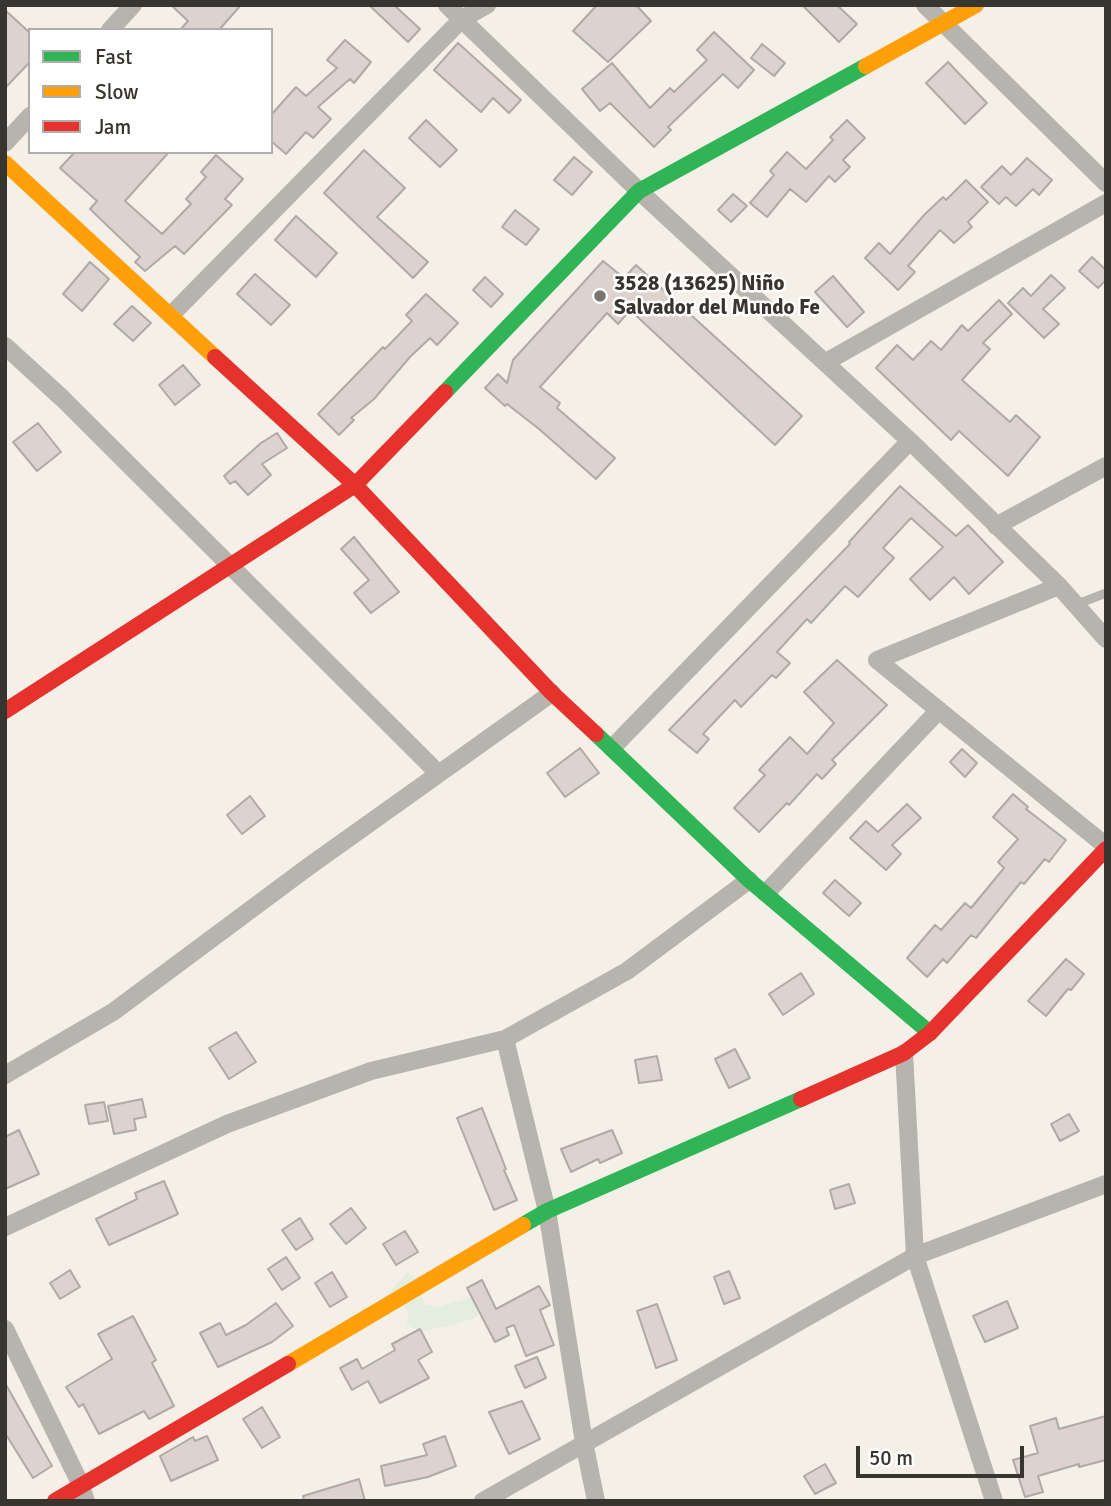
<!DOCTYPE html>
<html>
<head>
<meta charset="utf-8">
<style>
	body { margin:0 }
	#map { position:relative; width:1111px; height:1506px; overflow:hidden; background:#f4f0e7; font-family:Signika,sans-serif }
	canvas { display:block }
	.frame { position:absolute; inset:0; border:7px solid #38342e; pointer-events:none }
	.legend { position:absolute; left:28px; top:28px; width:245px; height:126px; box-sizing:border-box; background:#fff; border:2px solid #afaeab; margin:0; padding:9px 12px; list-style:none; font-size:21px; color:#38342e }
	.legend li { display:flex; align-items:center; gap:14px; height:35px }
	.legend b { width:35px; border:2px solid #afaeab }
	.scale { position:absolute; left:856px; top:1446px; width:168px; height:32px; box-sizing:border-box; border:4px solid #38342e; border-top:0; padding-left:9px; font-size:21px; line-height:24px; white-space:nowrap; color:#38342e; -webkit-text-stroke:5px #fff; paint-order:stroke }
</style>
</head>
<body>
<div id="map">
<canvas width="1111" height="1506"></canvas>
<div class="frame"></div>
<ul class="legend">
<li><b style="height:9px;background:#30b455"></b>Fast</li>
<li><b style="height:9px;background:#ff9f0a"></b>Slow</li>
<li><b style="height:9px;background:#e5322d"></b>Jam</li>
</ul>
<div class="scale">50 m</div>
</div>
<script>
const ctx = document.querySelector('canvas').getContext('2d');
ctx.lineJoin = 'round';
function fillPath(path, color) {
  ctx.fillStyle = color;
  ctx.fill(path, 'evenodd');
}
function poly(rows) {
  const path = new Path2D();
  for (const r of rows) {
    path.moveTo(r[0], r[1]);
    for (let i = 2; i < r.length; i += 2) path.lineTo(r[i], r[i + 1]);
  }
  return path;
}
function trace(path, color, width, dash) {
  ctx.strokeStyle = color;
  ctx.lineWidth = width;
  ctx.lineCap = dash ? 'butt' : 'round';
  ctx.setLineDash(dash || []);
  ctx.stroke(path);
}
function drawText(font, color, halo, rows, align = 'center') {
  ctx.font = font + ' Signika,sans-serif';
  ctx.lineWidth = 5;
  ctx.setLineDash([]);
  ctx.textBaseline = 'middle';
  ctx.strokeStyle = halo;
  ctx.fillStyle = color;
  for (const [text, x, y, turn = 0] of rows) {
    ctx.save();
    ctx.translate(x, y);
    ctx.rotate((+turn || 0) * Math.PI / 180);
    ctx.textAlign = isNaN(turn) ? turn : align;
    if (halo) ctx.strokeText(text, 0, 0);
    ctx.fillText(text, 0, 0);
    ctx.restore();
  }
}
fillPath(poly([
	[408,1272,418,1282,425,1305,439,1307,473,1297,480,1313,473,1319,455,1324,423,1331,410,1327,406,1324,409,1315,405,1307,381,1301]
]), '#e4eedf');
const building = poly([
	[171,5,241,5,219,30,180,30,188,21,171,5],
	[369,5,394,5,420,29,408,42,369,5],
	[597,5,636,5,651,21,608,62,573,31,597,5],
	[802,5,837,5,857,24,839,42,802,5],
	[5,10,30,33,30,62,5,88,5,10],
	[714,32,754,70,738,88,723,74,668,127,671,130,654,147,610,103,600,111,582,89,612,63,650,108,670,88,674,92,707,60,697,50,714,32],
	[345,40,371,62,354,83,350,79,318,107,331,119,313,138,306,132,286,154,271,141,271,115,296,87,306,96,337,68,327,60,345,40],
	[458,43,521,100,509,113,493,98,481,112,434,70,458,43],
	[762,44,785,63,774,76,751,58,762,44],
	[948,62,987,103,965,124,926,83,948,62],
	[426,120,457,150,440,167,409,138,426,120],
	[847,120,865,138,843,160,850,167,835,182,829,176,806,202,790,189,767,217,750,203,774,175,770,171,787,152,806,169,833,140,830,137,847,120],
	[364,150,405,188,377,217,428,262,413,278,324,193,364,150],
	[75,152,169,152,125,201,162,234,191,204,186,199,206,177,201,172,216,155,243,179,225,199,232,205,184,254,175,246,145,271,135,262,140,257,90,209,97,201,60,168,75,152],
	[574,157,592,172,572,195,554,180,574,157],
	[1027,158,1052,180,1039,195,1033,189,1016,206,1006,197,999,204,981,187,1002,166,1011,175,1027,158],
	[966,180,988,202,968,222,972,227,954,243,940,230,908,266,915,272,898,290,865,258,879,243,890,254,925,214,943,197,946,200,966,180],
	[733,194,747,206,731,222,718,210,733,194],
	[515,210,539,229,526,245,502,227,515,210],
	[296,216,337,253,316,277,275,240,296,216],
	[1092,257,1106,270,1106,280,1098,288,1079,271,1092,257],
	[603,261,624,278,636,265,802,416,775,445,630,310,618,324,607,313,540,387,560,403,557,408,615,458,596,479,539,429,507,404,505,406,485,388,498,374,507,383,513,360,603,261],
	[90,262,109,279,82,311,63,294,90,262],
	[255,274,290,305,271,325,237,294,255,274],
	[1051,275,1065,288,1043,309,1059,324,1044,338,1008,303,1023,288,1031,296,1051,275],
	[833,276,864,312,847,327,815,292,833,276],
	[485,277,503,294,491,307,473,290,485,277],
	[426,294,458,323,437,345,430,338,410,357,374,399,351,418,354,420,339,435,318,414,383,347,385,349,412,321,406,315,426,294],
	[999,300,1012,314,983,343,990,349,962,380,1010,422,1016,415,1040,437,1008,476,959,431,951,440,876,368,897,345,913,360,931,341,941,350,962,325,968,331,999,300],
	[132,306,151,323,133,341,114,324,132,306],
	[183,365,200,385,175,405,159,385,183,365],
	[38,423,61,452,37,471,13,442,38,423],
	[277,433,287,448,262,464,271,475,248,495,235,481,230,484,224,476,261,443,277,433],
	[900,486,956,536,968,525,1003,562,969,594,954,577,930,600,910,579,943,547,911,518,883,548,894,558,858,597,845,586,811,623,807,619,777,652,790,663,776,678,772,675,741,707,735,700,703,734,709,739,697,753,669,730,850,544,849,542,900,486],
	[354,537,399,592,371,613,354,593,369,580,341,549,354,537],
	[837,660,887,705,832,760,836,764,822,779,817,774,789,805,787,803,759,832,734,808,765,775,759,770,790,737,807,754,834,723,804,692,837,660],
	[580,748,599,773,565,797,547,773,580,748],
	[962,749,977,763,965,777,950,762,962,749],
	[1013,794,1028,807,1026,809,1066,840,1049,862,1045,859,1024,884,1021,882,976,938,971,935,947,963,943,959,927,977,907,958,935,925,941,930,965,903,971,908,1004,868,998,862,1018,839,993,817,1013,794],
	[250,796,265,816,242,834,227,815,250,796],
	[907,804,921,818,892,845,901,854,886,870,850,838,866,821,878,832,907,804],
	[835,880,861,903,849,916,823,893,835,880],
	[1066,959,1084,974,1071,990,1068,989,1046,1016,1028,1001,1066,959],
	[801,973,814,994,783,1015,769,994,801,973],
	[236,1032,256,1062,229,1079,209,1048,236,1032],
	[735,1049,750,1078,729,1088,715,1059,735,1049],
	[657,1056,662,1080,639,1083,635,1060,657,1056],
	[142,1099,146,1117,134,1119,136,1130,114,1134,108,1106,142,1099],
	[104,1102,108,1121,89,1124,85,1105,104,1102],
	[482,1108,506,1169,504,1170,517,1200,494,1210,457,1118,482,1108],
	[1069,1114,1079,1131,1060,1141,1051,1124,1069,1114],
	[19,1130,39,1174,5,1189,5,1137,19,1130],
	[612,1130,622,1153,600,1163,598,1159,571,1172,561,1149,612,1130],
	[164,1181,178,1214,109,1245,96,1219,137,1199,135,1193,164,1181],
	[849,1184,855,1203,835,1209,830,1190,849,1184],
	[351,1208,366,1228,346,1244,330,1224,351,1208],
	[300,1218,313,1239,296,1250,282,1230,300,1218],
	[405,1231,418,1252,396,1265,383,1244,405,1231],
	[286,1257,300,1278,282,1290,268,1269,286,1257],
	[70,1270,80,1287,60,1299,50,1283,70,1270],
	[729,1271,740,1298,724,1304,714,1277,729,1271],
	[332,1272,347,1297,330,1307,315,1283,332,1272],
	[482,1280,496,1309,539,1286,550,1305,540,1310,554,1345,526,1356,514,1325,506,1328,509,1335,495,1342,467,1288,482,1280],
	[1007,1301,1018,1328,985,1342,973,1316,1007,1301],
	[276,1303,293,1326,272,1342,218,1367,200,1333,220,1323,226,1335,246,1325,276,1303],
	[657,1304,677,1360,656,1368,637,1311,657,1304],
	[133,1316,156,1360,152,1363,174,1406,149,1419,144,1411,99,1434,83,1404,79,1407,66,1387,112,1359,98,1334,133,1316],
	[420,1329,432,1352,418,1360,429,1378,380,1403,368,1381,352,1390,340,1368,357,1359,362,1369,395,1350,392,1344,420,1329],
	[537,1357,546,1378,525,1388,515,1366,537,1357],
	[5,1383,52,1466,33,1478,5,1433,5,1383],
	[522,1401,540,1439,509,1454,489,1412,522,1401],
	[262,1407,280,1437,262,1448,243,1419,262,1407],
	[1106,1416,1106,1460,1079,1467,1079,1464,1038,1476,1043,1492,1025,1497,1013,1460,1038,1453,1030,1426,1056,1418,1059,1429,1106,1416],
	[207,1436,218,1460,171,1481,160,1456,193,1437,195,1441,207,1436],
	[445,1436,456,1466,428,1477,385,1486,381,1466,427,1455,423,1444,445,1436],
	[825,1464,836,1483,815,1494,804,1476,825,1464],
	[359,1479,365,1501,304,1501,303,1496,359,1479]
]);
fillPath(building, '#ddd2cd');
trace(building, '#afaaa5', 2);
trace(poly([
	[1075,605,1106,593]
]), '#b6b4ad', 9);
trace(poly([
	[447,5,639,191,910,441,1059,586,1106,639],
	[925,5,1106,183],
	[110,30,133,5],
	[5,143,30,116],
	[171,315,462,19,487,5],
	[5,346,63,399,438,773],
	[826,362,1106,203],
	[996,526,1106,466],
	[1059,586,877,660,1106,846],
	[612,748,910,441],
	[766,893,939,710],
	[505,1039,547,1211,584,1442,596,1501],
	[904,1053,915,1256,994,1501],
	[5,1075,113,1012,308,867,552,693],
	[5,1227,227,1124,371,1071,505,1039,627,971,749,880],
	[5,1329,78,1479,86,1501],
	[483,1501,915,1256,1106,1184]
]), '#b6b4ad', 18);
trace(poly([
	[445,392,639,191,866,66],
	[596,734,749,880,930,1033],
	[523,1225,547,1211,801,1099]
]), '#30b455', 16);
trace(poly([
	[866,66,976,5],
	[5,163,215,357],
	[288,1364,523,1225]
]), '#ff9f0a', 16);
trace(poly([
	[215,357,355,485,552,693,596,734],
	[5,711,355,485,445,392],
	[801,1099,904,1053,930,1033,1106,849],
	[55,1501,288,1364]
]), '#e5322d', 16);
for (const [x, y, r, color] of [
	[600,296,7,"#7a766f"]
]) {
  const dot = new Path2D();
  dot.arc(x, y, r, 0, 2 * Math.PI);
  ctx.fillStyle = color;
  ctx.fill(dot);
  trace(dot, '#fff', 2.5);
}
drawText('bold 21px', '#38342e', '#fff', [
	["3528 (13625) Niño",614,284],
	["Salvador del Mundo Fe",614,308]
], 'left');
</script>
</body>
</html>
